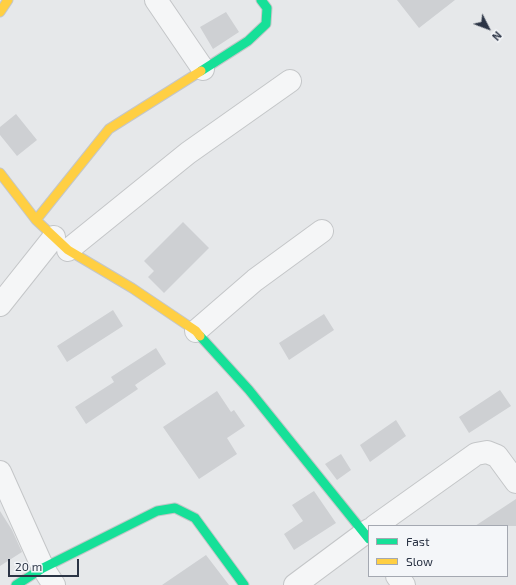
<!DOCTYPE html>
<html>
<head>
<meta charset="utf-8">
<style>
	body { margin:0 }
	#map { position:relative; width:516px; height:585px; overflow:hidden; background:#e6e8ea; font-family:"Exo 2",sans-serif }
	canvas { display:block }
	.legend { position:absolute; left:368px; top:525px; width:140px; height:52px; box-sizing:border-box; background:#f4f6f9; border:1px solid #a4a8b1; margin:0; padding:5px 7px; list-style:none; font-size:12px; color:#2b3445 }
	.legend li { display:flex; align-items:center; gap:8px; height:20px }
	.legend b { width:20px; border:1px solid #a4a8b1 }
	.north { position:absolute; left:468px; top:8px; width:40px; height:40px; -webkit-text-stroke:3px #f4f6f9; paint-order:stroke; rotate:132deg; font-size:11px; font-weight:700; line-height:16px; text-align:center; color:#2b3445 }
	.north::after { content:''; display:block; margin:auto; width:14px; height:18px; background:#2b3445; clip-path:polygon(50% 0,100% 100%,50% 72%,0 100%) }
	.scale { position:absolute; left:8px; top:559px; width:71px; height:18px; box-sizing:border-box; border:2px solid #2b3445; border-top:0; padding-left:5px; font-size:12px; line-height:14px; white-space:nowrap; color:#2b3445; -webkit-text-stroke:3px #f4f6f9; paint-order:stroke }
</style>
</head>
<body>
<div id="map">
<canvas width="516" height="585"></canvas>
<ul class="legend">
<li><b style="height:5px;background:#16e098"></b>Fast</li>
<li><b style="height:5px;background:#ffcf43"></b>Slow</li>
</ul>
<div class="north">N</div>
<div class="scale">20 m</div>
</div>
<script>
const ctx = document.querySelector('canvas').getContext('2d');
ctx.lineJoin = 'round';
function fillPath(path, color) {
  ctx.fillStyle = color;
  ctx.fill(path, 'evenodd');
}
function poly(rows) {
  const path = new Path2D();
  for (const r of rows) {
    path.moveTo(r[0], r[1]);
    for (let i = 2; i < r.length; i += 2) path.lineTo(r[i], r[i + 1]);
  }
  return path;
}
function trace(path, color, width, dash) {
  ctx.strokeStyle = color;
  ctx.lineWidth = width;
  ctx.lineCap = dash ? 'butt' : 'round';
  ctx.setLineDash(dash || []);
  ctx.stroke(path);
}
fillPath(poly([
	[397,0,455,0,419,28],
	[226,12,239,32,213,49,200,27],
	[16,114,37,140,17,156,0,135,0,127],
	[183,222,209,248,164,293,148,277,154,271,144,261],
	[113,310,123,326,67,362,57,346],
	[324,314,334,330,289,360,279,343],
	[156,348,166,364,135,385,138,389,86,424,75,407,114,382,111,377],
	[500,390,511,406,469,433,459,417],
	[217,391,231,412,234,410,245,426,227,438,237,454,199,479,163,427],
	[396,420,406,436,370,462,360,445],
	[341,454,351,470,337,480,325,464],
	[314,491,336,523,294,550,284,534,303,521,292,505],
	[516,499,516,526,475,526],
	[0,511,12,530,22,552,0,566],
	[206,555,229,585,162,585]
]), '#ced0d3');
const street = poly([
	[156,0,203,69],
	[68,250,188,153,290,81],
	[0,305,54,237],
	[196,331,255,280,322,231],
	[0,472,43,568,54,585],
	[375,526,476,454,487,452,497,456,516,482],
	[397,576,404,585],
	[295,585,369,530]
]);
const fast = poly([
	[201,71,248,41,266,24,267,8,261,0],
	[200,336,249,390,369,539],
	[16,585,43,568,157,511,175,508,195,518,244,585]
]);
const slow = poly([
	[0,12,8,0],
	[0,173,36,220,68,250,132,288,196,331,200,336],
	[36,220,109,129,201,71]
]);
trace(street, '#c4c6c8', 24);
trace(fast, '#c4c6c8', 11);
trace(slow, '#c4c6c8', 11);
trace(street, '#f5f6f7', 22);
trace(fast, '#16e098', 9);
trace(slow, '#ffcf43', 9);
</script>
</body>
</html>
